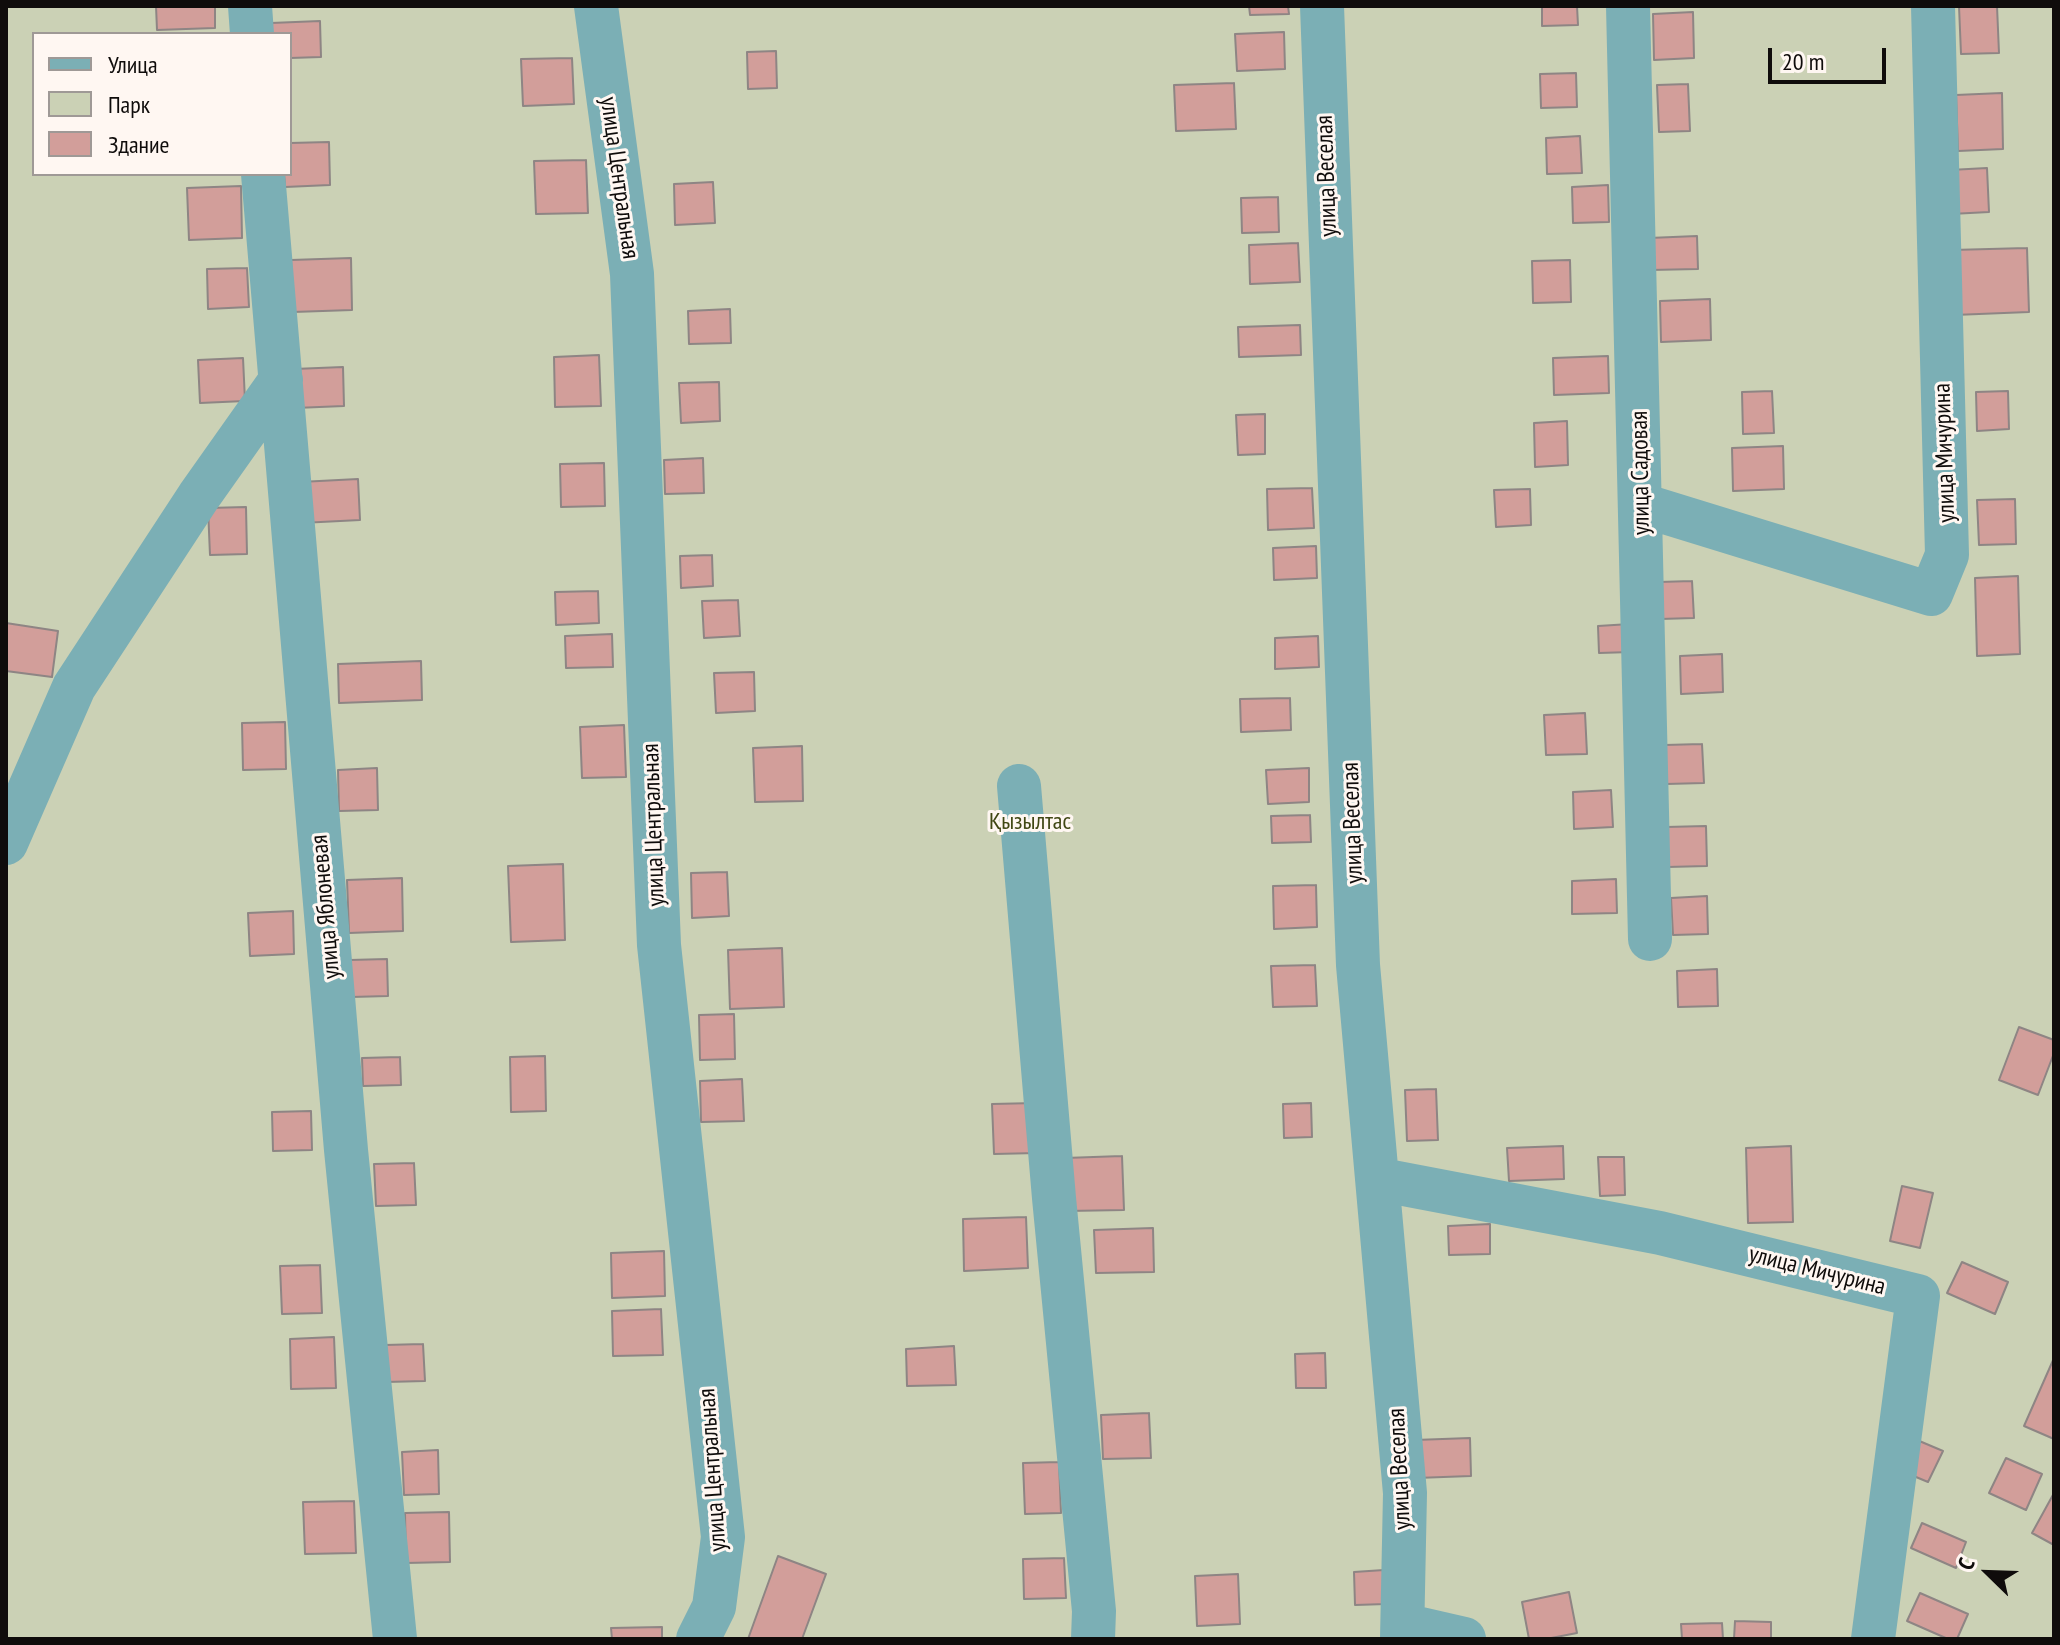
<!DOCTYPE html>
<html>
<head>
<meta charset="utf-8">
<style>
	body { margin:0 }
	#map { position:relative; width:2060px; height:1645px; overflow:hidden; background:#f2eae5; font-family:"PT Sans Narrow",sans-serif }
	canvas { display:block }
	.frame { position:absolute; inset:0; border:8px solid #0f0c0b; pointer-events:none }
	.legend { position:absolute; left:32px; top:32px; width:260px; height:144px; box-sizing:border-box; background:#fff7f2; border:2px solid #9f9996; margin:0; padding:10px 14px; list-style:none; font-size:24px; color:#0f0c0b }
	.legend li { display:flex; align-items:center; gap:16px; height:40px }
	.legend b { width:40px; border:2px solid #9f9996 }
	.north { position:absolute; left:1948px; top:1533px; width:80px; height:80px; -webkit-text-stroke:6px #fff7f2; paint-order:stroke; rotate:293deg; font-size:22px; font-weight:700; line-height:32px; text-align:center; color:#0f0c0b }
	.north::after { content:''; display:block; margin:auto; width:28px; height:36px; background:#0f0c0b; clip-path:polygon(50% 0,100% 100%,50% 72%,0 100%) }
	.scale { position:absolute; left:1768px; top:48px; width:118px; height:36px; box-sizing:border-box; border:4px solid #0f0c0b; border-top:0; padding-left:10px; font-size:24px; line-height:28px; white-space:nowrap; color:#0f0c0b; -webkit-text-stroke:6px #fff7f2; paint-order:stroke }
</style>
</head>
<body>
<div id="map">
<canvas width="2060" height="1645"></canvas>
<div class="frame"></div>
<ul class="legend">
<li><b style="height:10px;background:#7bafb5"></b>Улица</li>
<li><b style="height:22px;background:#cbd1b5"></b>Парк</li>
<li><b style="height:22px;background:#d29e9a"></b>Здание</li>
</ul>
<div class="north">С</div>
<div class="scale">20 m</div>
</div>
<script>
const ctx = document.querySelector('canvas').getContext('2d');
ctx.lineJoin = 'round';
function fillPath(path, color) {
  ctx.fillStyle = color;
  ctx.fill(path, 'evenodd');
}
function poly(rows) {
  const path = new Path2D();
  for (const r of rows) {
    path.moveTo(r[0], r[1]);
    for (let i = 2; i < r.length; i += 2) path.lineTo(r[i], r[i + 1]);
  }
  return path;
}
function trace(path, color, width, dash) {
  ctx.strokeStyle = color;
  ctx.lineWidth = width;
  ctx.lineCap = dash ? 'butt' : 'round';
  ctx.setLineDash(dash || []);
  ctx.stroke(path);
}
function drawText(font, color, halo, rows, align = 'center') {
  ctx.font = font + ' "PT Sans Narrow",sans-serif';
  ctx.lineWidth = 6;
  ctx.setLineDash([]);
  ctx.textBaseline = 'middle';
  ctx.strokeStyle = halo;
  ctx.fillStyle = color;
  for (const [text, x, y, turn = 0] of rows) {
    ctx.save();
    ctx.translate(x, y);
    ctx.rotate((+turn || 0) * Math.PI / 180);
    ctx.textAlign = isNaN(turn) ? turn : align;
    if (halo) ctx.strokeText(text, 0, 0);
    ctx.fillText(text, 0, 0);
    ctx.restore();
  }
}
fillPath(poly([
	[6,6,2054,6,2054,1639,6,1639],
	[34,34,290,34,290,174,34,174]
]), '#cbd1b5');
const building = poly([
	[156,6,215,6,215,28,157,30,156,6],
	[1249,6,1288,6,1289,14,1250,15,1249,6],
	[1542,6,1577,6,1578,25,1542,26,1542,6],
	[1959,6,1997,6,1999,53,1961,54,1959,6],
	[1693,12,1694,58,1654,60,1653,14,1693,12],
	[320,21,321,57,290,58,290,34,271,34,271,23,320,21],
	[1284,32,1285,69,1237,71,1235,34,1284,32],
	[776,51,777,88,748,89,747,52,776,51],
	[572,58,574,104,523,106,521,59,572,58],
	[1576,73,1577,107,1541,108,1540,74,1576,73],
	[1234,83,1236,129,1176,131,1174,85,1234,83],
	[1688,84,1690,131,1659,132,1657,85,1688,84],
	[2002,93,2003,149,1958,151,1956,95,2002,93],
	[1580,136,1582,173,1547,174,1546,138,1580,136],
	[329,142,330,185,285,187,284,174,290,174,290,143,329,142],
	[586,160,588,213,536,214,534,161,586,160],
	[1987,168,1989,212,1951,214,1950,170,1987,168],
	[713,182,715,223,675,225,674,184,713,182],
	[1608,185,1609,222,1573,223,1572,187,1608,185],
	[241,186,242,238,189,240,187,188,241,186],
	[1278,197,1279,232,1242,233,1241,198,1278,197],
	[1697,236,1698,269,1650,270,1649,238,1697,236],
	[1298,243,1300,282,1250,284,1249,245,1298,243],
	[2027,248,2029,312,1954,315,1952,250,2027,248],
	[351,258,352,310,293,312,291,260,351,258],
	[1570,260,1571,302,1533,303,1532,261,1570,260],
	[247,268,249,307,208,309,207,269,247,268],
	[1710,299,1711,340,1661,342,1660,301,1710,299],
	[730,309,731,343,689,344,688,311,730,309],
	[1300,325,1301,355,1239,357,1238,327,1300,325],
	[599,355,601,406,555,407,554,357,599,355],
	[1608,356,1609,393,1554,395,1553,358,1608,356],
	[243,358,245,401,200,403,198,360,243,358],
	[343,367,344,406,295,408,294,369,343,367],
	[719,382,720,421,681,423,679,383,719,382],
	[1772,391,1774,433,1743,434,1742,392,1772,391],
	[2008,391,2009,429,1977,431,1976,392,2008,391],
	[1265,414,1265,454,1238,455,1236,415,1265,414],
	[1567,421,1568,465,1535,467,1534,423,1567,421],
	[1783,446,1784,489,1733,491,1732,448,1783,446],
	[703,458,704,493,665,494,664,460,703,458],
	[604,463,605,506,561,507,560,464,604,463],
	[358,479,360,520,301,523,300,482,358,479],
	[1312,488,1314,528,1268,530,1267,489,1312,488],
	[1530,489,1531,525,1496,527,1494,490,1530,489],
	[2015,499,2016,544,1979,545,1977,500,2015,499],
	[246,507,247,554,210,555,208,508,246,507],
	[1316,546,1317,578,1274,580,1273,548,1316,546],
	[712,555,713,586,681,588,680,556,712,555],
	[2018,576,2020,654,1977,656,1975,578,2018,576],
	[1692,581,1694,618,1660,619,1659,582,1692,581],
	[598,591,599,623,556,625,555,592,598,591],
	[738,600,740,636,704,638,702,601,738,600],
	[6,623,58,631,52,677,6,671,6,623],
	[1630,624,1631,652,1599,653,1598,626,1630,624],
	[612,634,613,667,566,668,565,636,612,634],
	[1318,636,1319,667,1275,669,1275,638,1318,636],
	[1722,654,1723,692,1681,694,1680,656,1722,654],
	[421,661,422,700,339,703,338,664,421,661],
	[754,672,755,711,716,713,714,673,754,672],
	[1290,698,1291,730,1241,732,1240,699,1290,698],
	[1585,713,1587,754,1546,755,1544,715,1585,713],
	[285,722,286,769,243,770,242,723,285,722],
	[624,725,626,777,582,778,580,727,624,725],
	[1702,744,1704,783,1666,784,1665,745,1702,744],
	[802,746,803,801,755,802,753,748,802,746],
	[377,768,378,810,339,811,338,770,377,768],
	[1309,768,1309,802,1268,804,1266,770,1309,768],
	[1611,790,1613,827,1574,829,1573,792,1611,790],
	[1310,815,1311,842,1272,843,1271,816,1310,815],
	[1706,826,1707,866,1667,867,1666,827,1706,826],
	[563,864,565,940,511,942,508,866,563,864],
	[727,872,729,916,692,918,691,873,727,872],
	[402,878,403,931,349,933,347,880,402,878],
	[1616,879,1617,913,1572,914,1572,881,1616,879],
	[1316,885,1317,927,1274,929,1273,886,1316,885],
	[1707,896,1708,934,1673,935,1671,898,1707,896],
	[293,911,294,954,250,956,248,913,293,911],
	[782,948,784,1007,730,1009,728,950,782,948],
	[387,959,388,996,351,997,350,960,387,959],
	[1315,965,1317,1006,1273,1007,1271,966,1315,965],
	[1717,969,1718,1006,1678,1007,1677,971,1717,969],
	[734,1014,735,1059,700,1060,699,1015,734,1014],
	[2019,1027,2054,1040,2054,1053,2038,1095,1999,1080,2019,1027],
	[545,1056,546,1111,511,1112,510,1057,545,1056],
	[400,1057,401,1085,363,1086,362,1058,400,1057],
	[742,1079,744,1121,701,1122,700,1081,742,1079],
	[1436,1089,1438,1140,1407,1141,1405,1090,1436,1089],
	[1036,1103,1037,1153,994,1154,992,1104,1036,1103],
	[1311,1103,1312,1137,1284,1138,1283,1104,1311,1103],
	[311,1111,312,1150,273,1151,272,1112,311,1111],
	[1563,1146,1564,1179,1509,1181,1507,1148,1563,1146],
	[1791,1146,1793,1222,1748,1223,1746,1148,1791,1146],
	[1122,1156,1124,1210,1067,1211,1065,1158,1122,1156],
	[1598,1157,1624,1157,1625,1195,1600,1196,1598,1157],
	[414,1163,416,1205,376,1206,374,1164,414,1163],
	[1902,1186,1933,1193,1920,1248,1890,1241,1902,1186],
	[1026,1217,1028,1268,964,1271,963,1219,1026,1217],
	[1490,1224,1490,1254,1449,1255,1448,1226,1490,1224],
	[1153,1228,1154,1272,1096,1273,1094,1230,1153,1228],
	[664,1251,665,1296,612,1298,611,1253,664,1251],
	[1962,1262,2008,1282,1995,1314,1947,1293,1962,1262],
	[320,1265,322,1313,282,1314,280,1266,320,1265],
	[661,1309,663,1355,613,1356,612,1311,661,1309],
	[334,1337,336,1388,291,1389,290,1339,334,1337],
	[423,1344,425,1381,386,1382,385,1345,423,1344],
	[954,1346,956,1385,907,1386,906,1349,954,1346],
	[1325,1353,1326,1388,1296,1388,1295,1354,1325,1353],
	[2054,1358,2054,1439,2024,1426,2054,1358],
	[1149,1413,1151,1458,1103,1459,1101,1415,1149,1413],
	[1470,1438,1471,1476,1416,1478,1415,1440,1470,1438],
	[1917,1440,1943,1451,1928,1482,1904,1472,1917,1440],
	[438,1450,439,1494,404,1495,402,1452,438,1450],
	[2006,1458,2042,1474,2026,1510,1989,1493,2006,1458],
	[1059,1462,1061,1513,1025,1514,1023,1463,1059,1462],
	[2054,1493,2054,1545,2032,1533,2054,1493],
	[354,1501,356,1553,305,1554,303,1502,354,1501],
	[449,1512,450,1562,406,1563,405,1513,449,1512],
	[1922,1523,1966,1542,1956,1568,1911,1548,1922,1523],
	[778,1556,826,1574,802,1639,748,1639,778,1556],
	[1064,1558,1066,1598,1024,1599,1023,1559,1064,1558],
	[1384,1570,1386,1604,1355,1605,1354,1572,1384,1570],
	[1238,1574,1240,1624,1197,1626,1195,1576,1238,1574],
	[1569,1592,1577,1633,1546,1639,1529,1639,1522,1602,1569,1592],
	[1920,1593,1968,1614,1957,1639,1948,1639,1907,1621,1920,1593],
	[1735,1621,1771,1622,1771,1639,1734,1639,1735,1621],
	[1722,1623,1723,1639,1682,1639,1681,1624,1722,1623],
	[662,1627,662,1639,612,1639,611,1628,662,1627]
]);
fillPath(building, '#d29e9a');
trace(building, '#8e8584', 2);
trace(poly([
	[250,6,252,34],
	[596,6,632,274,659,945,723,1537,714,1607,698,1639],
	[1322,6,1358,965,1405,1493,1402,1639],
	[1628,6,1650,939],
	[263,174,346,1150,395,1639],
	[1642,505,1931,594,1947,555,1933,6],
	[1019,786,1054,1198,1094,1611,1093,1639],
	[6,843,74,687,199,496,281,380],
	[1377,1179,1660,1233,1918,1296,1873,1639],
	[1403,1625,1464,1639]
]), '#7bafb5', 44);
drawText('24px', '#0f0c0b', '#fff7f2', [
	["улица Веселая",1327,176,-92],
	["улица Центральная",619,178,82],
	["улица Мичурина",1945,453,-92],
	["улица Садовая",1641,473,-91],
	["улица Веселая",1353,823,-92],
	["улица Центральная",654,825,-92],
	["улица Яблоневая",326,907,-95],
	["улица Мичурина",1817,1271,14],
	["улица Веселая",1400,1469,-93],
	["улица Центральная",713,1470,-94]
]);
drawText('24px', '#404713', '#fff7f2', [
	["Қызылтас",1030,822]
]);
</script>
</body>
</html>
